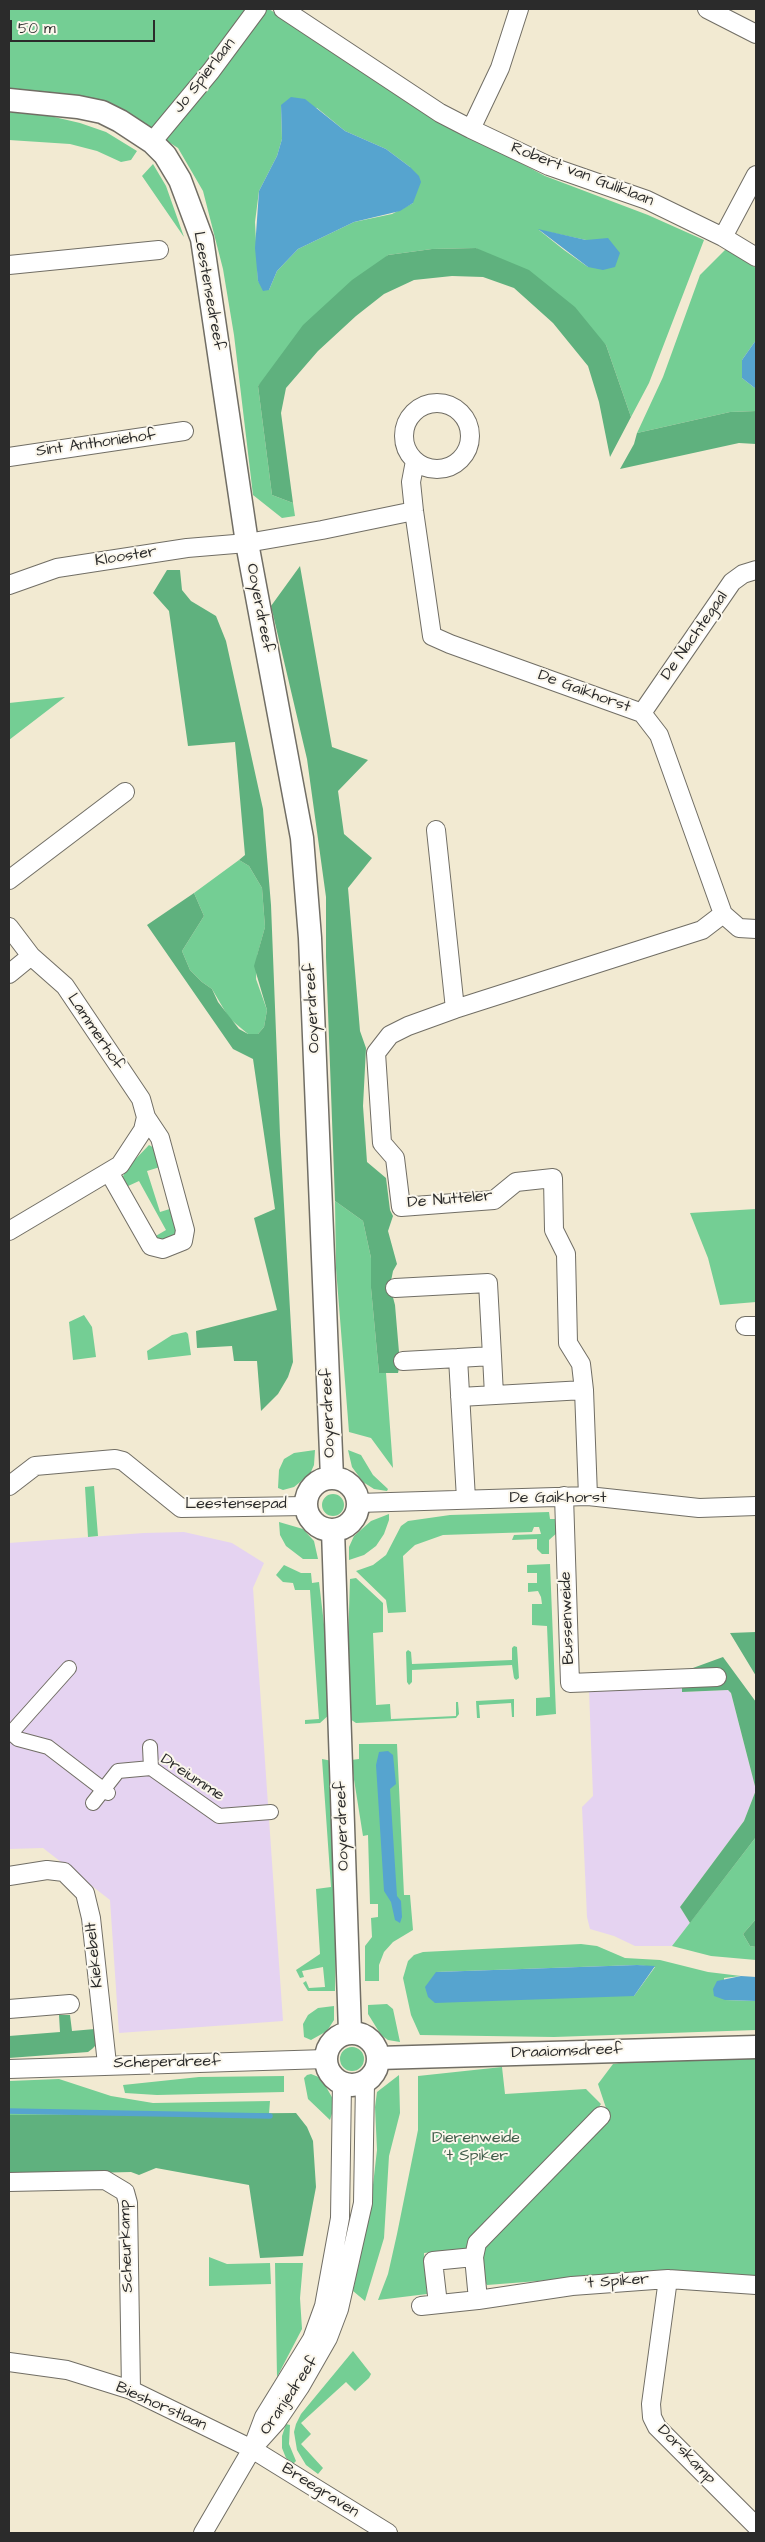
<!DOCTYPE html>
<html>
<head>
<meta charset="utf-8">
<style>
	body { margin:0 }
	#map { position:relative; width:765px; height:2542px; overflow:hidden; background:#f2ead2; font-family:"Architects Daughter",sans-serif }
	canvas { display:block }
	.frame { position:absolute; inset:0; border:10px solid #2b2b2b; pointer-events:none }
	.scale { position:absolute; left:10px; top:20px; width:145px; height:22px; box-sizing:border-box; border:2px solid #2b2b2b; border-top:0; padding-left:6px; font-size:15px; line-height:18px; white-space:nowrap; color:#2b2b2b; -webkit-text-stroke:4px #fbf7ec; paint-order:stroke }
</style>
</head>
<body>
<div id="map">
<canvas width="765" height="2542"></canvas>
<div class="frame"></div>
<div class="scale">50 m</div>
</div>
<script>
const ctx = document.querySelector('canvas').getContext('2d');
ctx.lineJoin = 'round';
function fillPath(path, color) {
  ctx.fillStyle = color;
  ctx.fill(path, 'evenodd');
}
function poly(rows) {
  const path = new Path2D();
  for (const r of rows) {
    if (r.length === 3) {
      path.moveTo(r[0] + r[2], r[1]);
      path.arc(r[0], r[1], r[2], 0, 2 * Math.PI);
      continue;
    }
    path.moveTo(r[0], r[1]);
    for (let i = 2; i < r.length; i += 2) path.lineTo(r[i], r[i + 1]);
  }
  return path;
}
function trace(path, color, width, dash) {
  ctx.strokeStyle = color;
  ctx.lineWidth = width;
  ctx.lineCap = dash ? 'butt' : 'round';
  ctx.setLineDash(dash || []);
  ctx.stroke(path);
}
function drawText(font, color, halo, rows, align = 'center') {
  ctx.font = font + ' "Architects Daughter",sans-serif';
  ctx.lineWidth = 4;
  ctx.setLineDash([]);
  ctx.textBaseline = 'middle';
  ctx.strokeStyle = halo;
  ctx.fillStyle = color;
  for (const [text, x, y, turn = 0] of rows) {
    ctx.save();
    ctx.translate(x, y);
    ctx.rotate((+turn || 0) * Math.PI / 180);
    ctx.textAlign = isNaN(turn) ? turn : align;
    if (halo) ctx.strokeText(text, 0, 0);
    ctx.fillText(text, 0, 0);
    ctx.restore();
  }
}
fillPath(poly([
	[184,1532,232,1543,264,1563,253,1588,283,2021,119,2033,110,1900,43,1848,9,1849,9,1543,144,1533],
	[682,1686,682,1692,728,1690,731,1693,756,1790,744,1821,680,1907,690,1923,672,1946,635,1946,614,1936,590,1929,587,1917,582,1807,593,1796,589,1690]
]), '#e5d3f1');
fillPath(poly([
	[9,9,269,9,442,121,545,176,648,215,704,240,649,383,631,417,606,345,476,248,432,249,388,255,258,386,272,495,293,503,295,516,282,518,253,495,234,335,223,269,203,191,178,148,115,108,9,91],
	[281,105,317,108,345,131,386,149,410,167,413,203,392,214,354,222,298,249,277,271,269,290,258,281,255,222,259,191,277,156,282,139],
	[539,230,586,240,588,267,564,250],
	[9,112,50,116,80,123,106,132,137,151,131,160,121,162,97,151,70,144,9,140],
	[153,164,166,186,184,237,142,176],
	[726,249,756,268,756,340,742,360,742,378,756,389,756,411,730,412,637,433,663,377,700,275],
	[65,697,9,740,9,703],
	[239,860,249,866,262,888,265,927,257,956,256,979,267,1010,264,1027,258,1034,248,1034,229,1018,212,989,202,982,190,970,182,951,204,916,194,893],
	[149,1145,156,1149,160,1167,147,1171,160,1212,173,1208,178,1234,164,1243,154,1237,166,1230,139,1181,126,1187,122,1179,126,1169],
	[335,1201,363,1221,371,1258,371,1288,379,1373,386,1373,393,1468,371,1438,349,1432,336,1268],
	[756,1209,756,1302,720,1305,708,1258,690,1213],
	[84,1315,92,1327,96,1357,73,1360,69,1322],
	[186,1332,188,1334,191,1355,148,1360,147,1351,172,1335],
	[315,1450,314,1465,310,1474,294,1487,283,1490,278,1488,279,1470,284,1459,294,1453],
	[348,1450,361,1455,373,1475,388,1489,387,1491,374,1489,363,1482,352,1467],
	[94,1486,98,1536,88,1537,85,1487],
	[333,1505,11],
	[549,1512,550,1519,557,1519,558,1532,549,1540,549,1554,542,1554,537,1549,537,1539,512,1540,514,1535,541,1534,539,1527,534,1527,532,1532,443,1535,415,1545,403,1556,406,1612,388,1613,386,1600,356,1571,373,1565,386,1555,401,1526,408,1521,450,1515],
	[389,1514,389,1520,384,1534,376,1546,364,1555,349,1560,349,1547,354,1536,371,1521],
	[279,1522,303,1529,314,1541,318,1559,303,1559,286,1546,280,1535],
	[550,1564,556,1714,536,1716,536,1698,550,1697,547,1626,532,1625,532,1604,542,1604,541,1597,538,1591,528,1592,528,1583,537,1583,537,1573,527,1573,527,1565],
	[284,1565,301,1573,311,1573,312,1583,319,1582,326,1641,330,1714,320,1723,305,1724,305,1720,319,1719,310,1590,295,1590,293,1583,283,1582,276,1575],
	[356,1578,383,1603,383,1632,373,1633,376,1705,390,1704,391,1719,456,1716,456,1702,458,1702,459,1714,456,1718,356,1723,350,1719,348,1645,350,1579],
	[514,1646,517,1647,519,1678,516,1680,514,1678,512,1665,412,1670,412,1682,409,1685,407,1682,406,1652,408,1650,411,1652,412,1664,512,1660,512,1648],
	[514,1699,514,1717,512,1717,511,1703,479,1705,480,1718,477,1718,476,1701],
	[359,1744,397,1744,404,1895,410,1895,413,1930,393,1942,384,1952,379,1965,379,1981,365,1981,365,1946,372,1937,371,1918,378,1917,378,1904,370,1904,368,1835,363,1836,352,1767,351,1760,359,1759],
	[322,1759,332,1761,337,1893,335,1991,308,1991,303,1983,306,1981,309,1988,325,1987,323,1967,302,1971,304,1977,300,1978,296,1970,320,1954,316,1889,331,1887],
	[756,1837,756,1919,743,1934,750,1946,756,1947,756,1960,711,1956,672,1946],
	[581,1944,597,1946,625,1958,660,1960,708,1972,741,1976,724,1978,725,2000,756,2001,756,2030,554,2037,420,2035,411,2015,403,1978,408,1961,414,1955,423,1952],
	[637,1965,655,1967,634,1996,436,1972],
	[387,2004,393,2009,400,2042,388,2040,381,2035,368,2014,368,2005],
	[334,2006,334,2020,327,2031,311,2040,304,2037,303,2024,308,2015,318,2008],
	[352,2059,12],
	[756,2055,756,2278,615,2275,487,2285,485,2282,483,2245,511,2220,609,2117,598,2084,613,2064,656,2057],
	[502,2067,505,2094,586,2089,601,2104,589,2122,470,2248,424,2253,427,2294,378,2300,388,2274,397,2234,418,2130,418,2076],
	[311,2074,321,2078,333,2099,334,2107,330,2120,308,2099,304,2078,307,2075],
	[399,2075,400,2113,389,2156,384,2238,365,2301,353,2291,370,2211,377,2150,375,2107,377,2092],
	[284,2076,284,2092,157,2095,125,2093,123,2085,199,2077],
	[59,2079,111,2096,153,2103,270,2101,269,2114,9,2115,9,2081],
	[209,2257,227,2264,270,2263,271,2284,209,2286],
	[275,2263,303,2263,300,2298,302,2329,277,2377],
	[353,2351,371,2374,369,2378,355,2391,346,2382,301,2423,311,2434,301,2444,323,2468,318,2474,306,2465,297,2450,294,2432,296,2424,301,2414],
	[286,2424,290,2425,289,2444,296,2461,293,2464,286,2458,282,2448,282,2436]
]), '#74ce94');
fillPath(poly([
	[476,248,529,270,575,307,606,345,631,417,610,457,599,402,588,366,553,323,514,288,483,277,452,276,414,280,384,294,356,316,318,351,286,388,281,413,293,503,272,495,258,386,303,325,352,280,388,255,432,249],
	[756,411,756,444,739,443,620,469,634,444,637,433,730,412],
	[300,566,332,747,368,760,338,791,344,834,372,858,348,888,360,1031,366,1048,363,1106,367,1162,386,1178,390,1210,393,1216,388,1231,397,1264,393,1271,390,1286,395,1305,400,1364,398,1373,379,1373,371,1288,371,1258,363,1221,335,1201,326,957,326,897,307,759,271,606],
	[180,570,182,590,191,601,216,616,226,641,263,809,271,905,280,1135,293,1362,288,1377,278,1394,261,1411,257,1361,234,1361,232,1346,197,1348,196,1331,277,1310,254,1218,275,1209,253,1059,233,1049,147,925,194,893,204,916,182,951,190,970,202,982,212,989,218,1002,239,1029,248,1034,258,1034,264,1027,267,1010,254,966,265,927,262,888,249,866,239,860,245,855,235,742,188,746,169,611,153,593,167,570],
	[756,1632,756,1676,730,1633],
	[723,1657,756,1702,756,1837,690,1923,680,1907,744,1821,756,1790,731,1693,728,1690,682,1692,682,1672],
	[756,1919,756,1947,750,1946,743,1934],
	[59,2015,70,2015,72,2031,95,2029,95,2046,92,2049,88,2052,9,2058,9,2036,60,2032],
	[296,2113,307,2127,313,2141,316,2187,303,2256,260,2258,249,2185,156,2168,139,2175,131,2172,9,2175,9,2115]
]), '#5fb17e');
fillPath(poly([
	[291,97,305,99,345,131,386,149,410,167,419,176,421,182,413,203,400,211,354,222,298,249,277,271,269,290,263,291,258,281,255,248,259,191,277,156,282,139,281,105],
	[538,229,586,240,608,238,620,253,615,267,603,270,588,267],
	[756,340,756,389,742,378,742,360],
	[388,1751,393,1755,396,1784,390,1789,397,1896,401,1901,402,1917,400,1923,395,1920,391,1902,384,1891,376,1765,379,1752],
	[637,1965,655,1966,634,1996,435,2003,428,1997,425,1987,436,1972],
	[741,1976,756,1977,756,2001,725,2000,714,1996,713,1989,717,1981]
]), '#56a4cf');
trace(poly([
	[9,2111,270,2116]
]), '#56a4cf', 5.5);
const pedestrian = poly([
	[9,1731,18,1739,48,1747,108,1793],
	[11,1733,69,1668],
	[150,1747,151,1768],
	[93,1803,118,1771,151,1768,219,1816,271,1812]
]);
const minor = poly([
	[283,9,440,113,471,129,549,166,647,200,723,237,756,257],
	[707,9,756,34],
	[471,129,500,68,519,9],
	[152,142,211,71,257,9],
	[723,237,756,175],
	[9,265,159,250],
	[437,436,33],
	[9,457,184,431],
	[415,461,411,482,414,511,432,636,450,644,642,713,659,735,723,914,739,928,756,929],
	[9,585,57,568,187,548,247,543,322,530,414,511],
	[642,713,732,582,743,574,756,570],
	[436,830,455,1009],
	[9,880,125,792],
	[9,927,31,956,65,986,141,1099,146,1117,143,1130,120,1165,9,1231],
	[9,974,31,956],
	[109,1172,151,1246,163,1249,183,1241,185,1230,160,1138,146,1117],
	[395,1288,488,1283,492,1356],
	[745,1326,756,1326],
	[403,1361,458,1358],
	[460,1397,584,1390],
	[9,1486,35,1466,115,1459,123,1461,181,1508,306,1506],
	[564,1496,570,1683,717,1677],
	[588,1496,584,1390,581,1364,568,1343,566,1254,554,1230,553,1178,516,1182,494,1200,401,1207,395,1158,382,1143,376,1053,390,1035,408,1026,455,1009,702,930,723,914],
	[466,1499,458,1358,492,1356,494,1395],
	[358,1503,588,1496,699,1508,756,1506],
	[9,1876,47,1870,64,1872,85,1893,91,1918,107,2064],
	[9,2009,70,2004],
	[9,2069,326,2059],
	[9,2182,105,2180,125,2192,128,2203,131,2390],
	[668,2279,651,2404,652,2417,657,2427,756,2526],
	[478,2300,474,2257,477,2243,601,2116],
	[438,2304,433,2261,474,2257],
	[421,2306,478,2300,572,2286,668,2279,756,2285],
	[9,2362,67,2370,131,2390,252,2449,388,2533],
	[259,2441,277,2421,300,2387,328,2338,339,2309,363,2203,365,2082],
	[203,2533,252,2449,264,2417,312,2339,324,2306,340,2218,342,2083]
]);
const tertiary = poly([
	[9,100,78,107,102,112,120,121,152,142,165,155,180,180,202,239,247,543,302,838,310,938,332,1478],
	[332,1504,26],
	[333,1530,350,2032],
	[352,2059,26],
	[378,2058,756,2047]
]);
trace(pedestrian, '#716e65', 16);
trace(minor, '#716e65', 20);
trace(tertiary, '#716e65', 25);
trace(pedestrian, '#fff', 14);
trace(minor, '#fff', 18);
trace(tertiary, '#fff', 22);
drawText('16px', '#2b2b2b', '#fbf7ec', [
	["Jo Spierlaan",205,76,-52],
	["Robert van Guliklaan",582,175,21],
	["Leestensedreef",208,291,80],
	["Sint Anthoniehof",96,444,-8],
	["Klooster",126,557,-9],
	["Ooyerdreef",259,608,79],
	["De Nachtegaal",695,636,-55],
	["De Gaikhorst",584,692,20],
	["Ooyerdreef",313,1008,-93],
	["Lammerhof",95,1032,56],
	["De Nutteler",450,1200,-5],
	["Ooyerdreef",329,1413,-92],
	["De Gaikhorst",558,1499],
	["Leestensepad",236,1505],
	["Bussenweide",568,1618,-92],
	["Dreiumme",192,1778,33],
	["Ooyerdreef",343,1826,-92],
	["Kiekebelt",95,1955,-96],
	["Draaiomsdreef",567,2052,-2],
	["Scheperdreef",167,2063,-1],
	["Scheurkamp",127,2246,-92],
	["'t Spiker",617,2282,-4],
	["Oranjedreef",290,2396,-56],
	["Bieshorstlaan",161,2407,24],
	["Dorskamp",686,2455,46],
	["Breegraven",320,2491,32]
]);
drawText('16px', '#415c4a', '#fbf7ec', [
	["Dierenweide",476,2139],
	["'t Spiker",476,2157]
]);
</script>
</body>
</html>
